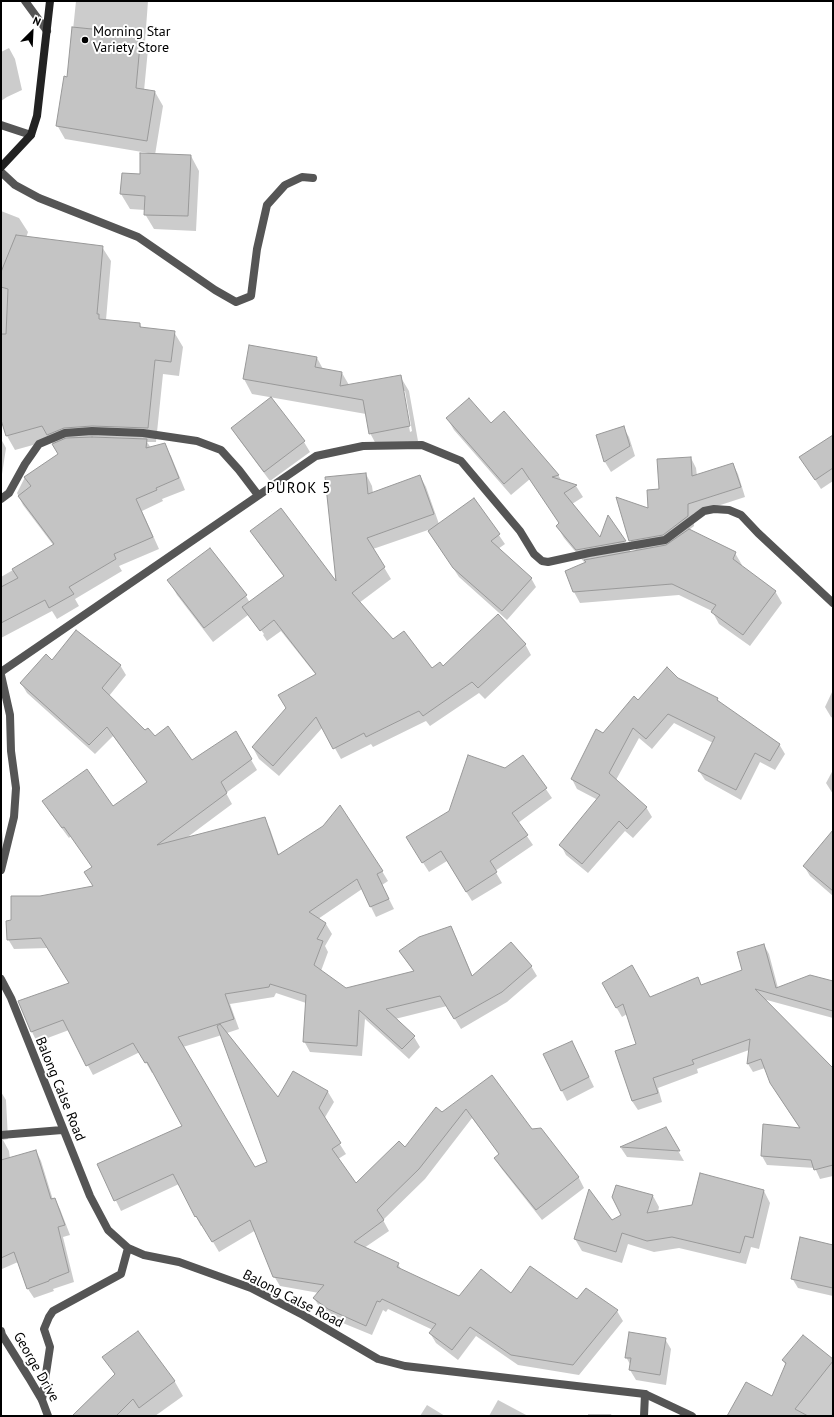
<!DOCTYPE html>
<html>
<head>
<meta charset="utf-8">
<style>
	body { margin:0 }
	#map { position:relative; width:834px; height:1417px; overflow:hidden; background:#fff; font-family:"PT Sans",sans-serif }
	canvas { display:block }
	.frame { position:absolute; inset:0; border:2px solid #000; pointer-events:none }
	.north { position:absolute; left:12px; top:12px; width:40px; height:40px; -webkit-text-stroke:3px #fff; paint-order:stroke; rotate:24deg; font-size:11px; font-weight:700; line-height:16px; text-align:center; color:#000 }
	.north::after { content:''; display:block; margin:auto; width:14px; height:18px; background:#000; clip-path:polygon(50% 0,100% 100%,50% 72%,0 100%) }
</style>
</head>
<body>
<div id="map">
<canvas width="834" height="1417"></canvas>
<div class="frame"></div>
<div class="north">N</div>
</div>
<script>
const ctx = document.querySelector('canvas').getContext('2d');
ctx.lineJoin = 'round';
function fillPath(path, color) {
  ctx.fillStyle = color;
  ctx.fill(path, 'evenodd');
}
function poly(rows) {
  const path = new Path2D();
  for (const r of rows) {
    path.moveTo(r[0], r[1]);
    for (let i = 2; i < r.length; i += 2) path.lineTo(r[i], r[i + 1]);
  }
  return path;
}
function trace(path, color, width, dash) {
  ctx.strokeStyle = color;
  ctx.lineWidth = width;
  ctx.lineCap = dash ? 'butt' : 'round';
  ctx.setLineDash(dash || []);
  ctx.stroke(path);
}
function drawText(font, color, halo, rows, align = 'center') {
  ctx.font = font + ' "PT Sans",sans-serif';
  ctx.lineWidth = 4;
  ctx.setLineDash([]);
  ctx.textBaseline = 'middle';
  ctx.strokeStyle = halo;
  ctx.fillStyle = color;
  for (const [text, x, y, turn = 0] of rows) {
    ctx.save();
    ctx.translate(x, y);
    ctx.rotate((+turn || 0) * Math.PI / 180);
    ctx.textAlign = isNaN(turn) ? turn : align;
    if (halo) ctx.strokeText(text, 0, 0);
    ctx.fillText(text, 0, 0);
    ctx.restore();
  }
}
fillPath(poly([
	[76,1,148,1,145,42,148,49,144,91,155,92,163,106,155,155,191,156,199,171,196,231,154,229,145,214,145,210,130,209,121,194,122,174,141,175,148,153,65,139,57,125,68,78],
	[9,48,15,59,22,90,7,97,1,101,1,52],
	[1,211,19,218,28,232,26,238,102,247,111,261,106,320,140,324,142,329,174,332,183,347,179,376,163,374,156,442,147,442,151,448,164,445,171,456,185,490,162,499,163,501,142,511,159,549,119,566,122,571,75,599,79,606,57,619,52,611,1,638,1,577,54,546,23,505,17,493,25,477,59,454,51,440,15,450,7,436,1,417],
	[317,358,323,369,342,373,349,385,400,376,409,391,418,441,378,448,370,433,366,414,252,394,244,379],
	[403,391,405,391,412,431,410,432],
	[271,399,304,442,310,452,270,481,238,438,232,428],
	[447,418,491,425,558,475,562,481,576,486,583,497,572,504,601,539,608,517,631,552,637,552,630,540,660,490,691,458,696,468,697,476,733,464,738,474,745,497,693,514,694,526,689,530,735,553,742,565,741,567,775,591,782,603,750,646,719,624,712,611,679,595,580,603,574,592,590,561,584,562,564,538,557,526,560,524,530,479,511,495,454,430],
	[623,427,629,437,635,456,611,472,605,462,597,435],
	[1,439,6,448,1,481],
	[833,449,833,481,821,489,801,458],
	[366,474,372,486,373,493,420,476,426,487,439,524,474,499,505,544,498,549,531,578,536,587,507,620,459,577,428,530,373,549,391,579,359,603,393,641,431,669,443,668,525,644,531,655,485,699,479,693,430,726,426,721,373,747,371,744,341,759,323,727,279,776,259,759,253,748,316,675,281,631,267,641,263,635,264,634,251,617,248,615,213,642,177,595,169,581,246,596,250,603,284,577,258,542,251,531,337,584],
	[52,662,120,665,126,675,109,696,145,731,192,761,235,732,257,770,226,793,232,804,185,839,264,818,270,829,279,855,382,871,388,881,382,885,394,909,376,917,362,889,318,919,326,924,332,934,325,946,328,952,321,971,345,989,414,972,400,952,451,927,456,937,473,977,531,966,537,976,507,1002,461,1029,447,1006,395,1019,414,1037,420,1047,409,1059,365,1019,362,1056,310,1052,304,1041,306,1003,276,993,274,997,230,1004,239,1029,227,1033,278,1099,294,1072,328,1092,334,1102,324,1119,346,1154,338,1159,356,1184,405,1149,442,1113,491,1076,532,1130,540,1129,579,1178,584,1188,542,1220,501,1168,495,1158,500,1155,472,1118,425,1179,383,1220,389,1231,364,1248,398,1264,402,1271,459,1297,511,1295,577,1300,617,1311,623,1321,579,1375,518,1365,476,1336,458,1360,436,1343,430,1333,433,1330,388,1309,386,1312,383,1310,372,1335,333,1319,320,1308,314,1298,319,1293,280,1286,274,1276,256,1230,219,1252,203,1225,201,1226,179,1184,121,1211,98,1164,184,1126,153,1072,152,1073,140,1052,93,1075,69,1030,37,1042,32,1032,20,1002,70,983,48,948,14,949,8,939,12,921,40,897,95,890,93,868,71,836,69,838,49,811,113,808,147,782,113,736,95,754,27,693,21,683],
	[222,1035,268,1162,255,1169,183,1047],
	[677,679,717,699,720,703,779,744,785,754,775,770,760,762,741,800,705,780,699,771,713,743,674,723,652,749,639,738,616,780,646,807,652,817,633,838,625,831,588,873,566,855,561,845,598,800,577,789,572,779,603,734,639,701],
	[833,690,833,718,831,717,825,707],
	[523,756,552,798,518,823,533,845,495,871,502,883,472,901,447,861,429,872,413,847,450,812],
	[833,770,833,794,826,783],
	[1,821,5,860,1,860],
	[833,842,833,896,810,876,804,866],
	[764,945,769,954,778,988,833,982,833,1018,763,999,833,1069,833,1176,820,1179,815,1168,767,1165,762,1156,764,1125,801,1130,776,1092,765,1068,753,1072,748,1064,749,1050,697,1069,698,1073,658,1088,662,1102,638,1110,632,1101,616,1051,637,1044,627,1014,622,1017,603,984,650,998,701,986,743,970],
	[577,1052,594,1087,567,1101,544,1055],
	[1,1092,6,1100,8,1139,3,1140,9,1151,10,1159,36,1151,41,1161,53,1200,55,1199,60,1209,70,1235,63,1237,74,1282,53,1289,54,1291,34,1298,28,1289,18,1262,2,1269,1,1267],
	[665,1128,684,1161,627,1157,621,1148],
	[589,1191,612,1221,653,1196,659,1207,658,1212,764,1191,770,1203,759,1249,751,1247,746,1264,679,1248,654,1252,628,1244,622,1263,582,1251,575,1239],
	[833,1246,833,1296,798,1288,792,1278],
	[138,1332,175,1382,183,1396,155,1416,80,1416,115,1375,104,1357],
	[665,1339,671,1349,666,1385,636,1380,630,1370,631,1366,626,1357],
	[783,1361,833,1361,833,1416,730,1416,772,1398,786,1365],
	[498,1400,528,1416,489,1416],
	[427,1405,445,1416,420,1416],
	[588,1414,611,1414,612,1416,588,1416]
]), '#0003');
const building = poly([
	[72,27,141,34,136,88,155,91,147,141,56,126,64,76,67,77,72,27],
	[140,153,191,155,188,216,144,215,145,196,120,194,122,173,140,174,140,153],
	[16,235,103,246,97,314,99,314,99,319,140,323,140,327,175,331,171,362,155,360,148,428,92,426,64,428,47,435,42,426,6,436,1,420,1,334,6,334,8,289,1,287,1,272,16,235],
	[249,345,317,357,315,367,342,372,340,386,401,375,410,426,369,434,363,400,243,379,249,345],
	[271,397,305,441,264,472,231,428,271,397],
	[469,398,491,423,504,411,559,475,552,477,577,485,564,493,600,537,608,515,626,541,576,550,556,526,559,523,522,468,504,484,446,418,469,398],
	[624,426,630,446,604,462,596,435,624,426],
	[833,435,833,468,815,480,799,457,833,435],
	[92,437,147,439,146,448,165,443,179,478,156,488,157,490,136,499,153,537,114,554,116,559,69,587,74,594,49,608,45,600,1,623,1,587,18,578,12,569,54,544,18,496,31,486,24,477,58,454,52,444,66,438,92,437],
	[691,457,692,476,733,463,741,487,688,504,688,516,663,535,629,541,616,497,648,508,647,490,659,489,657,459,691,457],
	[366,473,368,494,420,475,434,514,367,538,385,567,352,593,393,639,404,631,432,668,440,662,443,666,498,614,526,644,478,688,472,682,423,716,419,711,366,737,364,733,333,749,316,717,273,766,252,747,286,708,278,695,316,674,274,620,260,631,242,607,284,576,250,531,281,508,336,581,325,477,366,473],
	[474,498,500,534,491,541,532,578,502,611,453,568,428,531,474,498],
	[689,529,736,552,733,559,776,591,743,635,711,612,716,605,672,584,573,592,565,571,586,562,584,560,666,545,689,529],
	[210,548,247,595,204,628,167,580,210,548],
	[76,630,121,665,102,688,145,730,148,728,155,736,168,726,192,760,236,731,252,759,221,782,227,793,157,845,265,817,278,855,323,826,340,805,383,871,377,874,389,899,370,907,357,879,309,912,326,923,317,939,323,941,314,965,346,988,414,971,399,951,419,937,451,926,472,976,511,942,532,966,502,992,454,1019,440,996,386,1009,415,1036,402,1049,359,1010,357,1046,303,1042,306,995,270,984,269,987,225,994,234,1019,178,1037,255,1167,267,1162,217,1026,220,1024,278,1097,293,1071,328,1091,319,1108,341,1143,332,1149,356,1183,399,1141,405,1147,436,1107,442,1112,492,1075,532,1129,541,1128,579,1177,536,1210,494,1158,499,1154,466,1109,419,1169,377,1210,384,1220,354,1242,399,1263,397,1267,459,1296,481,1269,511,1293,530,1266,577,1299,586,1288,618,1310,573,1365,511,1355,470,1327,452,1350,429,1333,436,1324,382,1299,380,1302,377,1301,366,1326,328,1309,313,1298,324,1285,273,1277,250,1220,212,1242,196,1216,195,1217,173,1174,114,1201,97,1164,182,1126,147,1062,145,1063,133,1043,86,1066,63,1020,31,1032,18,1001,69,983,41,938,7,940,6,921,11,920,11,896,40,896,93,886,84,872,92,867,64,827,62,828,42,801,87,769,113,806,147,782,107,727,89,745,20,683,46,654,52,660,76,630],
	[667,667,678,678,718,698,717,700,780,744,770,761,755,753,736,790,698,771,715,737,668,714,646,739,633,728,609,773,647,807,627,829,619,821,582,864,559,845,600,795,571,779,596,729,603,733,634,696,638,700,667,667],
	[468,755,505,768,523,755,547,788,512,813,528,835,490,861,497,872,466,892,441,851,422,863,406,837,449,811,468,755],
	[833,830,833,891,803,866,833,830],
	[764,944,776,988,810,975,833,981,833,1011,755,989,833,1068,833,1165,814,1170,811,1160,761,1156,763,1124,800,1128,770,1083,761,1059,747,1064,750,1039,692,1060,694,1064,653,1078,658,1093,632,1101,615,1051,636,1044,623,1004,616,1008,602,983,632,965,650,997,698,977,701,985,742,970,737,952,764,944],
	[572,1041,589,1077,561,1091,543,1054,572,1041],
	[666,1127,680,1151,620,1147,666,1127],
	[36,1150,51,1199,55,1198,65,1225,58,1227,69,1272,49,1280,49,1281,27,1289,14,1252,1,1258,1,1160,36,1150],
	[700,1173,764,1190,753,1238,745,1236,740,1253,672,1237,647,1241,622,1233,616,1252,574,1239,589,1189,612,1220,621,1215,612,1197,616,1185,653,1195,647,1213,692,1205,700,1173],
	[800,1237,833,1245,833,1288,791,1279,800,1237],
	[138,1331,175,1381,139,1408,133,1399,116,1416,72,1416,115,1374,102,1357,138,1331],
	[629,1332,666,1338,660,1375,629,1370,631,1358,625,1358,629,1332],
	[803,1335,833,1359,833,1361,795,1409,808,1416,727,1416,746,1382,772,1396,786,1363,782,1360,803,1335]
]);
fillPath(building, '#c4c4c4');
trace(building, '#999', 1);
trace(poly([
	[1,172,15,185,39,198,138,237,215,290,236,302,251,296,257,249,267,205,285,185,302,177,313,178],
	[644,1416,645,1394]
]), '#555', 8);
trace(poly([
	[25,1,47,31],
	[1,125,31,135],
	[1,499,9,493,25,464,39,444,65,433,92,431,143,433,197,441,221,450,239,470,258,495],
	[1,672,316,456,363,446,422,445,461,461,520,531,534,554,542,561,548,562,589,553,665,540,704,511,714,509,729,510,741,515,758,533,833,603],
	[1,675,10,715,11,751,16,788,14,817,1,870],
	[1,979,11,998,90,1196,108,1230,128,1248,144,1255,179,1262,251,1288,303,1315,378,1359,405,1366,645,1394,692,1416],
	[1,1135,62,1130],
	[1,1331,2,1335,29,1378,42,1400,48,1416],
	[42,1400,50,1347,44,1329,49,1317,53,1311,121,1274,128,1248]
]), '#555', 8);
trace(poly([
	[1,167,31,135,37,116,50,1]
]), '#222', 8);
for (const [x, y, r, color] of [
	[85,40,4,"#000"]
]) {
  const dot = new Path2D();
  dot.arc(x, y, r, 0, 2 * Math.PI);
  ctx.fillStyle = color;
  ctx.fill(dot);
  trace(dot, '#fff', 1.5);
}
drawText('14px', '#000', '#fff', [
	["Morning Star",93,32],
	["Variety Store",93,48]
], 'left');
drawText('14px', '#000', '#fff', [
	["Balong Calse Road",60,1089,68],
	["Balong Calse Road",293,1299,27],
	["George Drive",36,1367,60]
]);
ctx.letterSpacing = '1px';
drawText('15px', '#000', '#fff', [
	["PUROK 5",299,489]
]);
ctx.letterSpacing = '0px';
</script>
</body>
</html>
